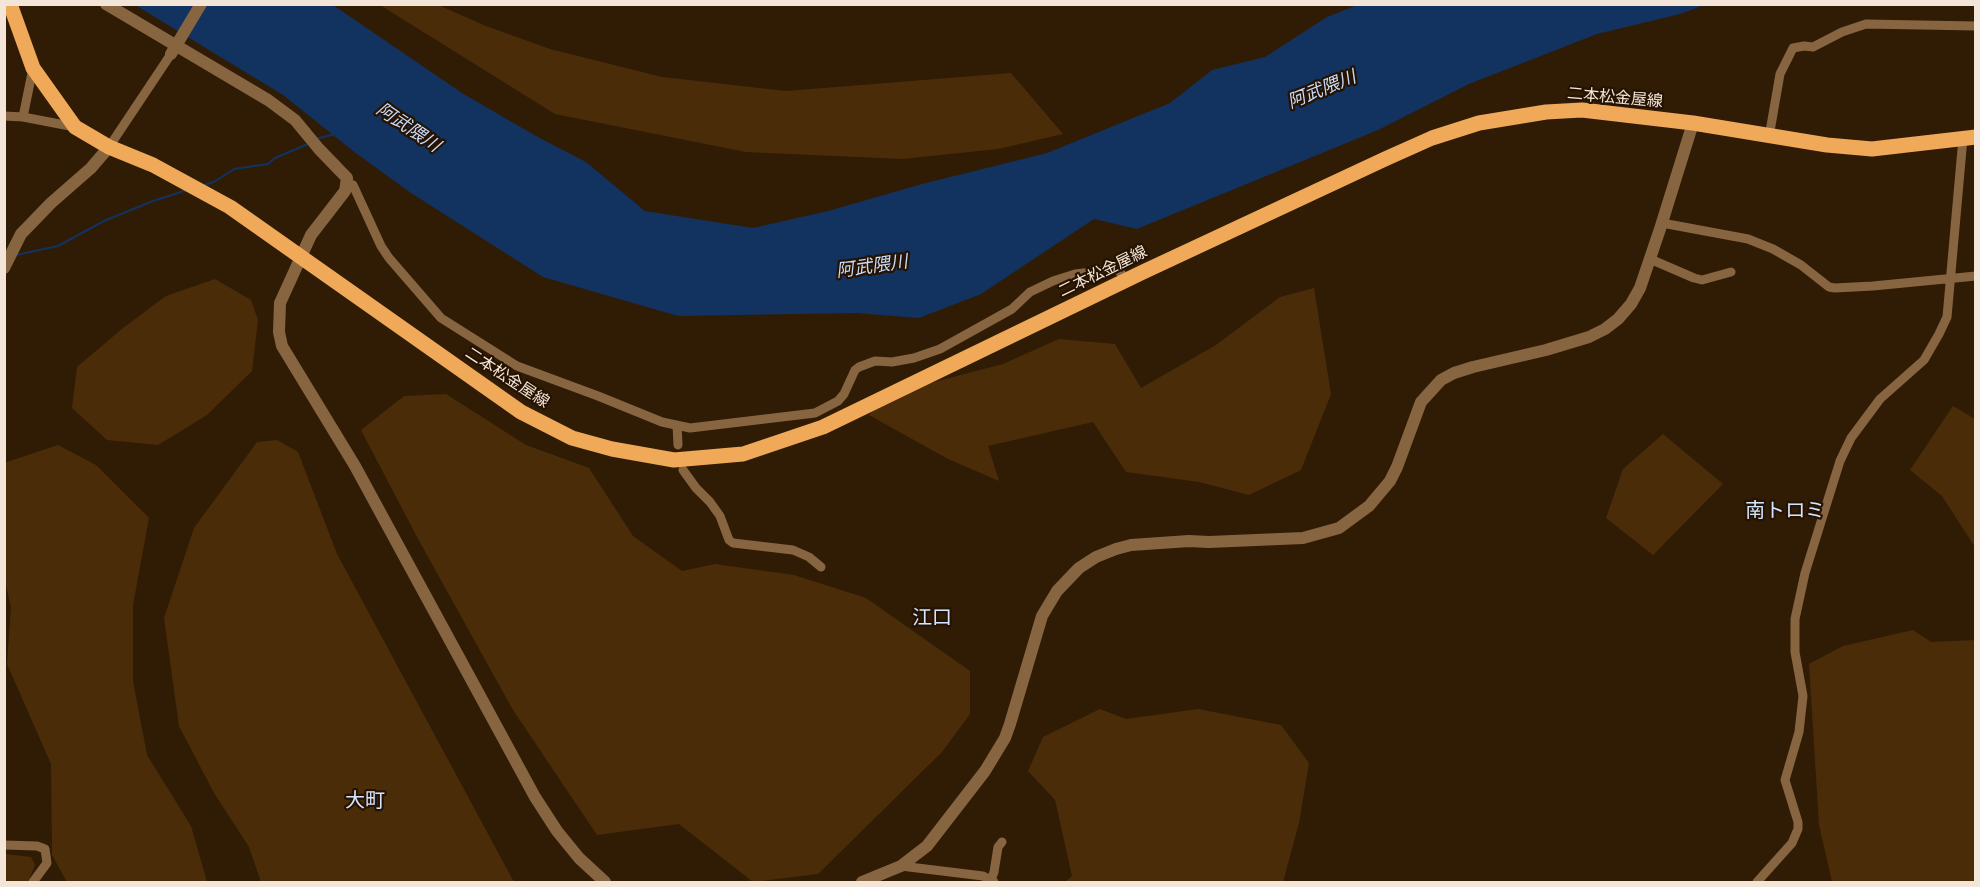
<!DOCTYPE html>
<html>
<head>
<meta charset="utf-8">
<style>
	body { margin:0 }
	#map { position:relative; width:1980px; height:887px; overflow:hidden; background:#301c04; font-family:"Fira Sans",sans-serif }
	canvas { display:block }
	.frame { position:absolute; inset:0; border:6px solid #f3e5d7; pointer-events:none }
</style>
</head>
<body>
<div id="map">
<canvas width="1980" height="887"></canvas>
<div class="frame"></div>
</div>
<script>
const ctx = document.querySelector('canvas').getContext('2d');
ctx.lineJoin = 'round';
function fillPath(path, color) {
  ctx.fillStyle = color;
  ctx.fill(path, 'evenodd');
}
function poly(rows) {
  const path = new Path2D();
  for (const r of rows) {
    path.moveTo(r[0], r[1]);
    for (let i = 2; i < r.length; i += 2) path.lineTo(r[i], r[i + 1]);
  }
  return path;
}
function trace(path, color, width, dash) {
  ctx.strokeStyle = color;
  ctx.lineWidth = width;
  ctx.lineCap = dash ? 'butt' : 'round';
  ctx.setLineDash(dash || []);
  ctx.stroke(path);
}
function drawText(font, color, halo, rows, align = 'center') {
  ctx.font = font + ' "Fira Sans","Noto Sans JP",sans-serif';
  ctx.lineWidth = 4.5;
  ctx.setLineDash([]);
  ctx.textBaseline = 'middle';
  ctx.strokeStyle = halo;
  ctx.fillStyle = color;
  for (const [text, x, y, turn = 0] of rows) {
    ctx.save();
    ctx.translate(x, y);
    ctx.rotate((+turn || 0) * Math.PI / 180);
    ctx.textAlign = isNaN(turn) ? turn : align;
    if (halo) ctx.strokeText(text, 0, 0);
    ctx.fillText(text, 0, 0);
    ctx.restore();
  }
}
fillPath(poly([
	[380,5,438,5,486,26,550,49,662,77,786,91,1011,73,1063,134,998,149,902,159,746,152,555,114],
	[215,279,251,300,258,320,252,371,207,415,158,445,107,440,72,408,77,367,123,328,166,296],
	[1314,288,1331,394,1301,470,1249,495,1199,482,1126,472,1093,422,988,446,999,481,948,459,869,415,888,394,1003,364,1059,339,1115,344,1141,388,1216,345,1280,297],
	[446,394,526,445,589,468,633,536,682,571,715,564,794,575,866,598,970,671,970,714,942,752,818,874,753,882,679,824,597,835,513,710,417,537,361,430,404,396],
	[1953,406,1975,419,1975,547,1942,496,1910,470],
	[1663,434,1723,484,1653,555,1606,518,1623,469],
	[277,440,298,452,337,554,514,882,261,882,249,847,214,793,179,726,164,618,194,528,257,442],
	[58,445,96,465,149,518,133,605,133,681,147,755,191,826,207,882,67,882,52,855,51,764,7,664,11,608,4,575,4,463],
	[1913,630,1931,642,1975,640,1975,882,1832,882,1819,825,1809,664,1843,646],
	[1100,709,1126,719,1198,709,1281,725,1309,763,1299,823,1283,882,1065,882,1072,876,1055,800,1028,771,1043,737],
	[5,854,31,857,35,865,28,882,5,882]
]), '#4a2d08');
fillPath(poly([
	[135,5,333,5,462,93,536,136,586,162,645,211,753,228,828,211,922,184,1047,153,1170,103,1212,70,1265,57,1327,17,1357,5,1704,5,1680,14,1597,34,1469,84,1378,130,1137,229,1094,219,981,294,919,318,856,313,678,316,543,277,411,193,353,151,283,95]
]), '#123260');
trace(poly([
	[315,139,336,134],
	[204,185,214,182,234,169,268,164,275,158,308,144],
	[16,255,58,246,104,221,153,201,187,190]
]), '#123260', 2);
trace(poly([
	[4,116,23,117,75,127],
	[23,117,33,68],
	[1769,137,1780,74,1793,48,1804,46,1813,47,1842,32,1866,24,1976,26],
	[109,147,171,54],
	[348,183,353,185,381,246,389,258,441,318,517,366,598,396,662,422,690,428,815,413,838,401,844,394,855,370,859,367,875,361,892,362,914,358,940,349,1012,309,1030,292,1053,281,1075,274,1117,269,1127,280],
	[1662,223,1748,239,1773,249,1801,265,1829,287,1835,288,1873,286,1976,276],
	[1650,259,1694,278,1702,280,1731,272],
	[677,425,678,445],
	[683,470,696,488,710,502,720,516,729,540,733,543,793,550,809,557,821,567],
	[4,845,37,846,45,849,47,863,33,882],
	[901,866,983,876,994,882],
	[991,880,994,872,998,847,1002,842],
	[1757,882,1792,843,1798,829,1798,822,1785,780,1799,732,1803,696,1795,652,1795,619,1805,573,1840,461,1851,438,1880,399,1924,360,1939,334,1947,317,1963,138]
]), '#876541', 9);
trace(poly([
	[106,4,268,100,295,120,319,149,347,178,345,191,311,235,280,303,279,332,282,346,355,466,535,797,557,831,579,858,605,882],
	[4,268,21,234,51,203,91,168,109,147],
	[862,882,901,866,927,846,985,771,1005,738,1010,724,1042,616,1057,591,1079,568,1096,557,1116,549,1131,545,1189,541,1209,542,1303,538,1339,528,1369,506,1390,481,1397,467,1421,402,1441,380,1454,373,1473,367,1546,350,1589,337,1605,329,1618,319,1631,304,1640,288,1660,229,1693,123]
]), '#876541', 12);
trace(poly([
	[10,4,33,68,75,127,109,147,153,165,230,207,521,412,572,438,612,449,674,460,743,454,823,427,1143,272,1385,159,1432,138,1479,123,1546,112,1582,110,1693,123,1827,145,1872,149,1976,137]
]), '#efa958', 15);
trace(poly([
	[171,54,201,4]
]), '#876541', 12);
drawText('16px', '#f3e5d7', '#261200', [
	["二本松金屋線",1615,98,5],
	["二本松金屋線",1103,272,-26],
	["二本松金屋線",507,378,33]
]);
drawText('italic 18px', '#c7dcfb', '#261200', [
	["阿武隈川",1322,90,-22],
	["阿武隈川",408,128,34],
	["阿武隈川",872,267,-8]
]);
drawText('20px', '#d3e5ff', '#261200', [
	["南トロミ",1785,511],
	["江口",932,618],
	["大町",365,801]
]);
</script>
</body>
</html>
